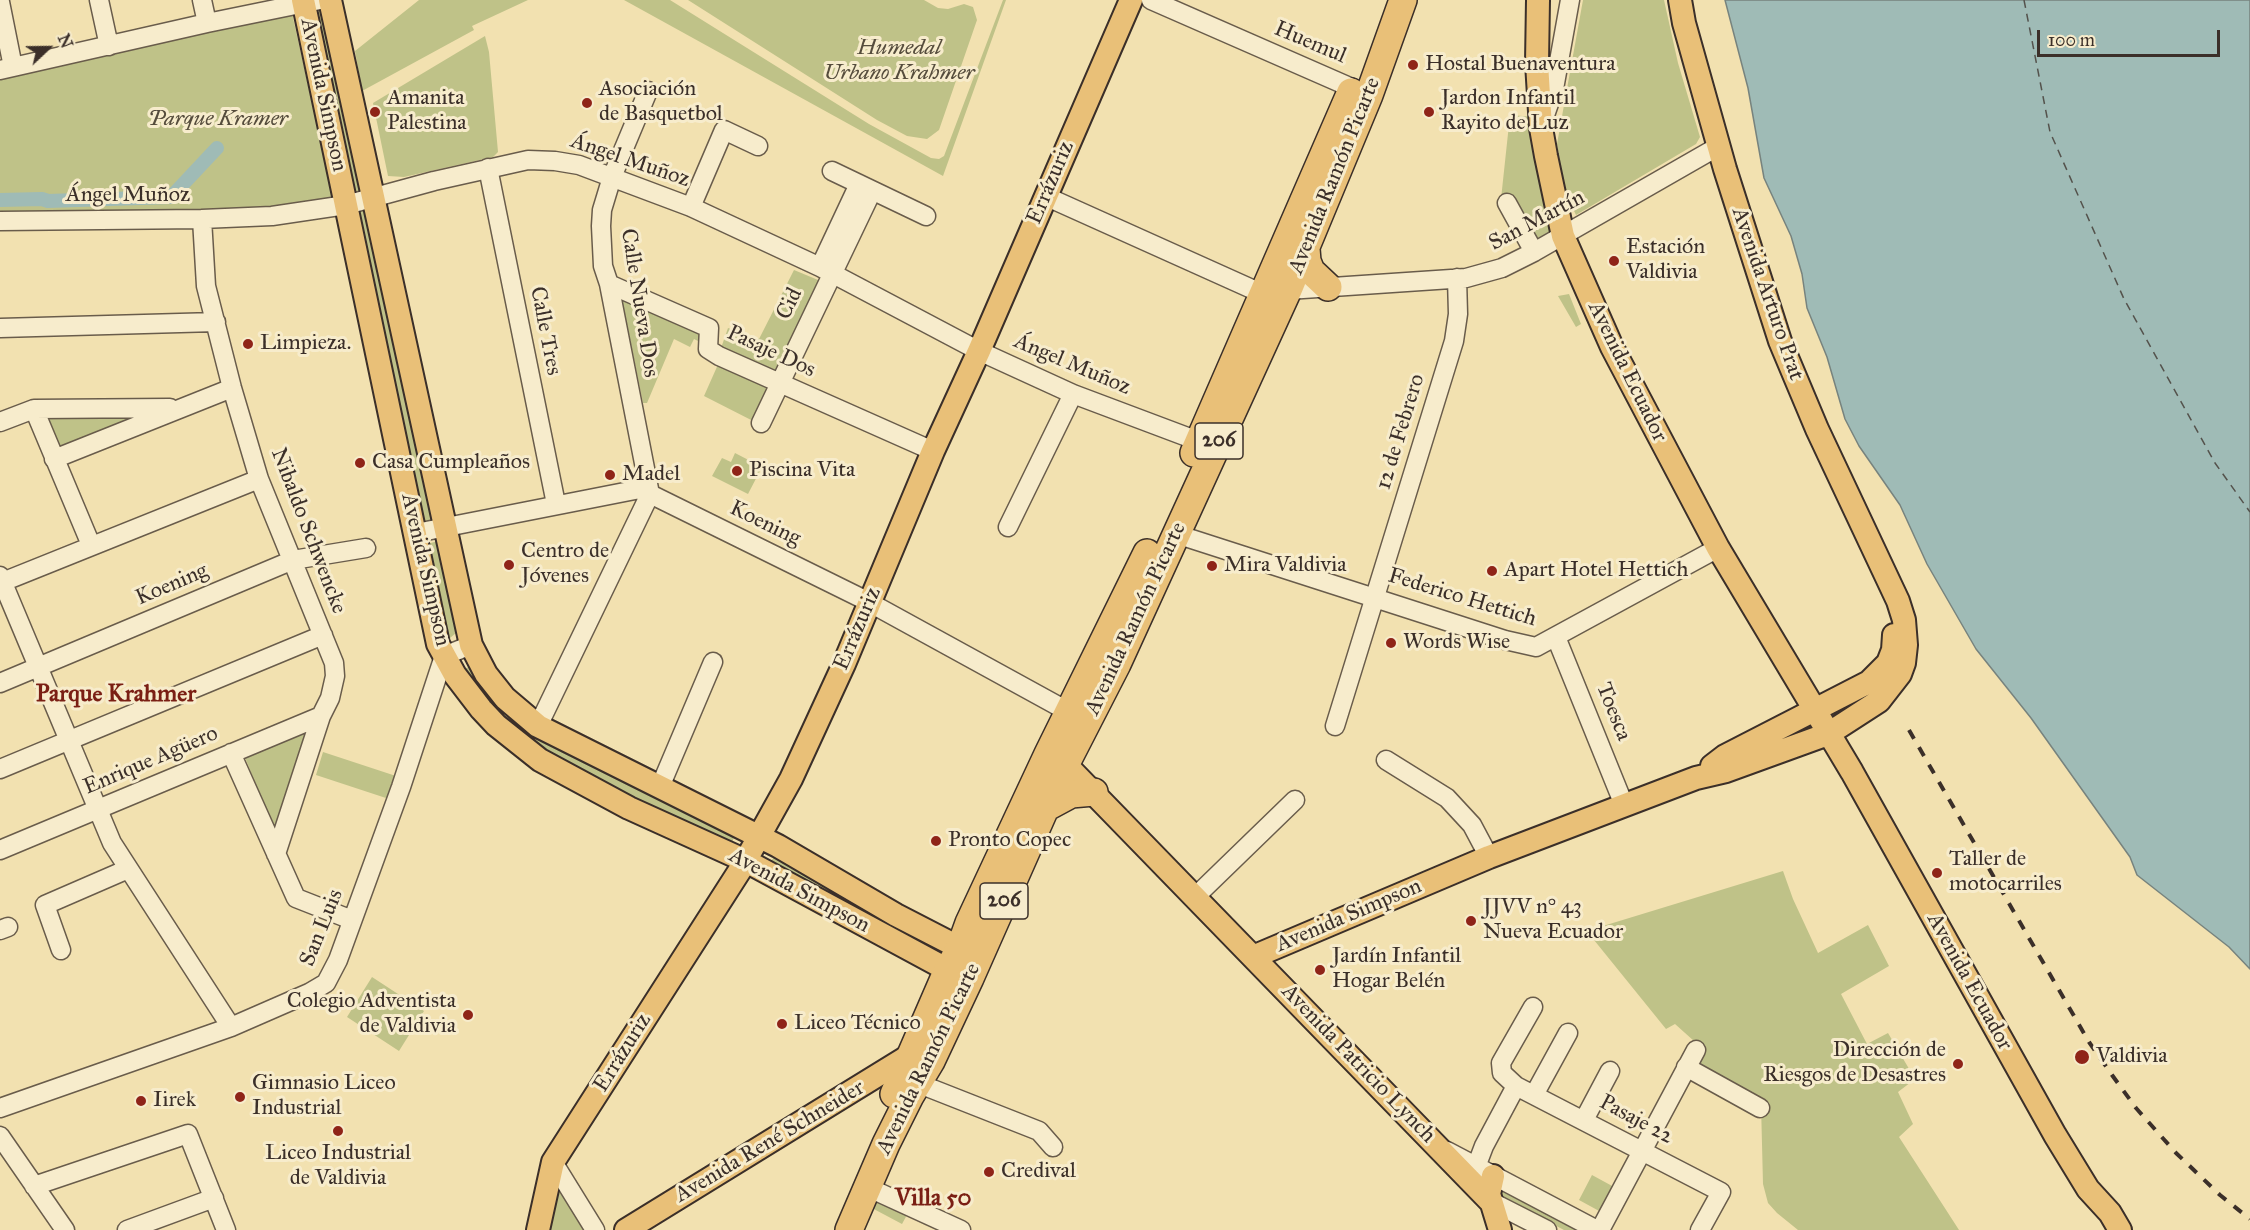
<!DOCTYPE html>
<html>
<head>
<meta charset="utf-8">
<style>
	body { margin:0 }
	#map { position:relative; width:2250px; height:1230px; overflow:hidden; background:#f2e1b0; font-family:"IM FELL Great Primer",serif }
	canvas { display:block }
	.north { position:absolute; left:18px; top:18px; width:60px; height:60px; -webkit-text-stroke:4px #f7eccc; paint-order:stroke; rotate:68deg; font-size:16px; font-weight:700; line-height:24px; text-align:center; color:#3b2f29 }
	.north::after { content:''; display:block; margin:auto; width:21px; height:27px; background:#3b2f29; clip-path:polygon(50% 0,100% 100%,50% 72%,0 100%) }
	.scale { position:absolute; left:2037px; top:30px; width:183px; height:27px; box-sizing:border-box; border:3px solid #3b2f29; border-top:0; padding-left:8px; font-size:18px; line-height:21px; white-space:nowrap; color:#3b2f29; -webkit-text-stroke:4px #f7eccc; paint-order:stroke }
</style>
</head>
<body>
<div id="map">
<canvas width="2250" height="1230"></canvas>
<div class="north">N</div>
<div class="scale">100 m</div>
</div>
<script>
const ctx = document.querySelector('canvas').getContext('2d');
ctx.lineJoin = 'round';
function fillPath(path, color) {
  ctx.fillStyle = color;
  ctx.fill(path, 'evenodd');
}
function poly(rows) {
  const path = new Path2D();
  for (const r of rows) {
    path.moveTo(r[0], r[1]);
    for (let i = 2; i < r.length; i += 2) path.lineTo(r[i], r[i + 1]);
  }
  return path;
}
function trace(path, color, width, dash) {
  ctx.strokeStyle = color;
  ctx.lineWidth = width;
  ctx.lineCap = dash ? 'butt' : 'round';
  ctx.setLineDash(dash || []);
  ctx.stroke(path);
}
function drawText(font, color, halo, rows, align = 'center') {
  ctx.font = font + ' "IM FELL Great Primer",serif';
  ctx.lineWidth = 6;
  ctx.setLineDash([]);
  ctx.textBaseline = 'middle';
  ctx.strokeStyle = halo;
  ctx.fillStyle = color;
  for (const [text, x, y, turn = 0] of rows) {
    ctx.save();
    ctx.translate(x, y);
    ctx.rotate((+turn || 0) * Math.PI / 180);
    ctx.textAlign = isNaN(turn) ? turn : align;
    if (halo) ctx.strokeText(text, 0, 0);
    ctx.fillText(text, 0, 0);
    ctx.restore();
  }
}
fillPath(poly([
	[419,0,528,0,472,26,474,30,362,91,355,51],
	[624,0,670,0,869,124,931,158,939,159,944,156,1003,0,1006,0,943,176],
	[688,0,924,0,938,8,948,9,964,4,973,7,977,20,939,130,927,139,907,136,877,120],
	[1583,0,1664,0,1678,63,1700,137,1696,144,1576,215,1565,192,1557,144],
	[323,7,363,188,357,192,351,189,314,12],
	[292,13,332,194,336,202,261,212,0,215,0,76],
	[485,36,489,52,498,152,493,157,404,177,388,176,373,103],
	[1510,115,1535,117,1557,227,1530,252,1501,199],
	[367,208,436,520,424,523,360,214,361,209],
	[794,270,823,282,778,377,720,351,728,328,759,339],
	[1569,294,1581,324,1576,327,1558,296],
	[627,296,704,330,700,342,694,339,690,347,674,339,647,403,643,403,622,300],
	[720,360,773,386,757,423,704,396],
	[149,412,61,452,44,413],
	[735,453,762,467,748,494,712,476,722,458,731,462],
	[438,541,455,605,451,609,456,633,450,638,446,635,427,544],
	[469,667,487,692,735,834,732,843,726,846,543,754,504,720,466,673,466,668],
	[311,722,279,828,273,827,244,755],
	[323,752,399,777,392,800,316,775],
	[774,857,779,857,943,944,945,956,769,864],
	[1783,871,1793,899,1818,953,1868,925,1889,966,1841,994,1867,1044,1888,1033,1915,1079,1898,1092,1913,1124,1899,1137,1959,1230,1798,1230,1777,1213,1768,1203,1763,1184,1761,1104,1693,1065,1704,1050,1675,1024,1666,1029,1594,940,1603,926],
	[372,977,424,1011,399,1051,347,1017],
	[1592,1175,1614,1187,1601,1212,1579,1200],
	[558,1190,567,1192,589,1230,548,1230],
	[1501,1190,1582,1230,1564,1230,1501,1197,1499,1191],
	[874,1199,908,1213,902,1224,870,1207]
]), '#bfc288');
const water = poly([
	[1725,0,2250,0,2250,969,2229,947,2137,875,2130,857,2031,718,1976,649,1927,564,1900,505,1859,446,1845,419,1827,357,1807,308,1802,274,1791,236,1764,178,1748,88,1725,0]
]);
fillPath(water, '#9fbbb6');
trace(water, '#77837e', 1.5);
trace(poly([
	[0,200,42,199,48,201,171,197,217,148]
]), '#9fbbb6', 14);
trace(poly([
	[2024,0,2050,132,2124,299,2215,463,2250,512]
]), '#54524c', 1.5, [8, 6]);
const minor = poly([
	[99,0,109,46],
	[202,0,207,23],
	[1151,0,1352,88],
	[0,2,13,67],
	[0,70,207,23,320,0],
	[1543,121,1554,89,1570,0],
	[488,168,556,504],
	[832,171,926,216],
	[1045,196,1263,294],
	[1507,203,1534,252],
	[691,207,724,130,758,146],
	[202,219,206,286,232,388,259,479,334,663,335,676,330,698,321,716,276,854],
	[0,221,202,219,272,216,346,205,434,181,528,160,555,161,579,165,691,207,820,267,979,351,1073,394,1198,441],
	[820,267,859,184],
	[609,284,709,328,708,349,719,356,933,451],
	[1288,290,1466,278,1502,268,1534,252,1719,146],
	[0,328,216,322],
	[34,409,91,545],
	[0,422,34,409,170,408],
	[761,423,872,191],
	[54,459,232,388],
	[1008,527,1073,394],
	[416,533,640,489,863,599,1069,712],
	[1176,534,1505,640,1536,647,1718,548],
	[0,576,112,843,231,1027],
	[0,583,259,479],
	[1556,637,1624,805],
	[0,683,293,560,366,548],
	[538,726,650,494,609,284,603,266,601,226,602,210,612,177,648,91],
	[1335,726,1454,341,1458,314,1457,278],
	[231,753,296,898,352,920],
	[1386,760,1447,798,1472,825,1489,857],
	[0,769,323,635],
	[660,787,713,662],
	[0,850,321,716],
	[1195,897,1295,800],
	[0,930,8,927],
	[61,950,45,905,128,869],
	[1533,1007,1501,1063,1502,1073,1516,1086,1721,1192,1700,1230],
	[1686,1067,1760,1108],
	[917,1083,1039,1131,1053,1147],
	[1534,1095,1568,1033],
	[0,1108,231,1027,309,993,326,983,338,960,401,787,444,656,471,645],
	[1584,1120,1610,1071],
	[0,1136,65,1230],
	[1447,1151,1597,1230],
	[553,1162,595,1230],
	[1476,1167,1484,1146,1516,1086],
	[34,1186,188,1134,226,1230],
	[867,1187,961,1230],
	[1490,1201,1547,1230],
	[127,1230,214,1198],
	[1600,1230,1696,1050]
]);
const major = poly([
	[303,0,438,644,455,675,481,709,496,725,540,760,629,808,746,861,948,970],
	[330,0,471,645,486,674,505,698,538,726,778,846,896,915,960,948],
	[1538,0,1537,63,1541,128,1546,156,1563,236,1612,347,1718,548,1852,772,2055,1135,2088,1189,2110,1213,2120,1230],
	[1066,763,1072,771,1490,1201],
	[1712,766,1725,756,1869,682,1888,663,1893,650,1894,635],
	[1253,957,1489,857,1696,778,1726,771,1828,734,1879,701,1900,674,1904,663,1906,645,1904,620,1898,601,1817,429,1780,341,1725,169,1684,23,1680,0],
	[1493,1176,1489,1194,1500,1230],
	[538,1230,553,1162,742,867,791,779,844,664,933,451,979,351,1131,0],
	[626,1230,912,1054]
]);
const highway = poly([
	[1306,249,1307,261,1311,271,1328,287],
	[1194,453,1351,92],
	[1045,808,1071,794,1094,792],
	[894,1094,946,974,960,948,969,923,1048,754,1147,553],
	[849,1230,886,1144,910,1096,931,1061,970,978,1059,777,1117,664,1288,290,1369,95,1403,0]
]);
trace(minor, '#695c4b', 21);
trace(major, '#3b2f29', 26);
trace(highway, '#3b2f29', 30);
trace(minor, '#f7eccc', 18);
trace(major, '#e9c078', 22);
trace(highway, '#e9c078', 27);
trace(poly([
	[1909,730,2089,1042,2112,1075,2136,1108,2176,1153,2220,1195,2250,1219]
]), '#3b2f29', 4, [10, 10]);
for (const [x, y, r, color] of [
	[1413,65,6,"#8f2418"],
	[587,103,6,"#8f2418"],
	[375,112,6,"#8f2418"],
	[1429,112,6,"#8f2418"],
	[1614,261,6,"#8f2418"],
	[248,344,6,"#8f2418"],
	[360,463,6,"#8f2418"],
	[737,471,6,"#8f2418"],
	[610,475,6,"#8f2418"],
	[509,565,6,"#8f2418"],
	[1212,566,6,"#8f2418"],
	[1492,571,6,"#8f2418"],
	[1391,643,6,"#8f2418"],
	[936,841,6,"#8f2418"],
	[1937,873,6,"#8f2418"],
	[1471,921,6,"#8f2418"],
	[1320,970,6,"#8f2418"],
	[468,1015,6,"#8f2418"],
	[782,1024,6,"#8f2418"],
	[2082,1057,8,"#8f2418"],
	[1958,1064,6,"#8f2418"],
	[240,1097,6,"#8f2418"],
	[141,1101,6,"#8f2418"],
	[338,1131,6,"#8f2418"],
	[989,1172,6,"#8f2418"]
]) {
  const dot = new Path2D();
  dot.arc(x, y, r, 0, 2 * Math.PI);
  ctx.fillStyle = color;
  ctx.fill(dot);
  trace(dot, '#f7eccc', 2);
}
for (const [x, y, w] of [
	[1219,441,48],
	[1004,901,48]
]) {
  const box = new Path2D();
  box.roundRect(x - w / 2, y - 18, w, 36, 4.5);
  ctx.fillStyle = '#f7eccc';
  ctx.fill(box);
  trace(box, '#3b2f29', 1.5);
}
drawText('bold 21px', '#3b2f29', null, [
	["206",1219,441],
	["206",1004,901]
]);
drawText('22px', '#3b2f29', '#f7eccc', [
	["Huemul",1310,43,23],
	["Avenida Simpson",323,95,78],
	["Ángel Muñoz",630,161,19],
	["Avenida Ramón Picarte",1335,176,-68],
	["Errázuriz",1051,183,-67],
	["Ángel Muñoz",128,196],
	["San Martín",1537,221,-28],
	["Avenida Arturo Prat",1767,294,71],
	["Calle Nueva Dos",639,303,81],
	["Cid",790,304,-64],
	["Calle Tres",545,331,79],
	["Pasaje Dos",771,352,25],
	["Ángel Muñoz",1072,365,23],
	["Avenida Ecuador",1627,372,64],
	["12 de Febrero",1401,432,-73],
	["Koening",765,524,26],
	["Nibaldo Schwencke",308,531,69],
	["Avenida Simpson",425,570,77],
	["Koening",172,585,-23],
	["Federico Hettich",1462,598,17],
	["Avenida Ramón Picarte",1136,619,-65],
	["Errázuriz",858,629,-67],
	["Toesca",1613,712,68],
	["Enrique Agüero",151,761,-23],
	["Avenida Simpson",799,891,28],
	["Avenida Simpson",1349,916,-23],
	["San Luis",322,928,-68],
	["Avenida Ecuador",1969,982,61],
	["Errázuriz",623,1053,-58],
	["Avenida Ramón Picarte",929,1059,-64],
	["Avenida Patricio Lynch",1358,1064,46],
	["Pasaje 22",1636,1120,28],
	["Avenida René Schneider",770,1142,-31]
]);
drawText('italic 22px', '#554c3c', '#f7eccc', [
	["Humedal",899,49],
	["Urbano Krahmer",899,74],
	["Parque Kramer",218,120]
]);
drawText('22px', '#3b2f29', '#f7eccc', [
	["Hostal Buenaventura",1425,65],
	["Asociación",599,90],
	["de Basquetbol",599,115],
	["Amanita",387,99],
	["Palestina",387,124],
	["Jardon Infantil",1441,99],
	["Rayito de Luz",1441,124],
	["Estación",1626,248],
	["Valdivia",1626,273],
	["Limpieza.",260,344],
	["Casa Cumpleaños",372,463],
	["Piscina Vita",749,471],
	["Madel",622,475],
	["Centro de",521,552],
	["Jóvenes",521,577],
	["Mira Valdivia",1224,566],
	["Apart Hotel Hettich",1504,571],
	["Words Wise",1403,643],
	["Pronto Copec",948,841],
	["Taller de",1949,860],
	["motocarriles",1949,885],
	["JJVV n° 43",1483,908],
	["Nueva Ecuador",1483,933],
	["Jardín Infantil",1332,957],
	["Hogar Belén",1332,982],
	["Colegio Adventista",456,1002,"right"],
	["de Valdivia",456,1027,"right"],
	["Liceo Técnico",794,1024],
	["Dirección de",1946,1051,"right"],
	["Riesgos de Desastres",1946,1076,"right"],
	["Valdivia",2096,1057],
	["Gimnasio Liceo",252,1084],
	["Industrial",252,1109],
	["Iirek",153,1101],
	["Liceo Industrial",338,1154,"center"],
	["de Valdivia",338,1179,"center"],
	["Credival",1001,1172]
], 'left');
drawText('bold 24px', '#7a1f14', '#f7eccc', [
	["Parque Krahmer",116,695],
	["Villa 50",933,1199]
]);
</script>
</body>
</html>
